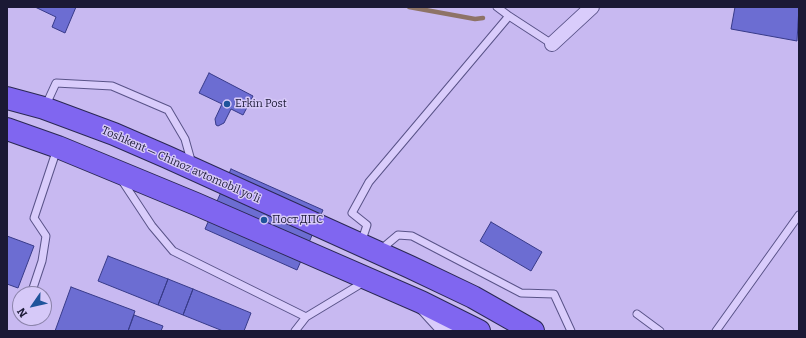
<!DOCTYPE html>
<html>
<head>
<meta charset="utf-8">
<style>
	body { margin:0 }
	#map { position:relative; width:806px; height:338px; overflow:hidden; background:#c8b9f1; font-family:Bitter,serif }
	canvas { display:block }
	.frame { position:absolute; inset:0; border:8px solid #1b1935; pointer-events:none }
	.north { position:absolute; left:12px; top:286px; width:40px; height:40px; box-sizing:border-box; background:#d6c9f8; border:1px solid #8b83aa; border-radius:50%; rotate:236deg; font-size:11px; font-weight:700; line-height:16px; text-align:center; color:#1b1935 }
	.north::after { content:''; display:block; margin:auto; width:14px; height:18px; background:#1f549b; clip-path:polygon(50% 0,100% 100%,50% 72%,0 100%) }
</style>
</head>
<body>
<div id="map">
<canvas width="806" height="338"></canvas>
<div class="frame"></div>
<div class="north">N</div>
</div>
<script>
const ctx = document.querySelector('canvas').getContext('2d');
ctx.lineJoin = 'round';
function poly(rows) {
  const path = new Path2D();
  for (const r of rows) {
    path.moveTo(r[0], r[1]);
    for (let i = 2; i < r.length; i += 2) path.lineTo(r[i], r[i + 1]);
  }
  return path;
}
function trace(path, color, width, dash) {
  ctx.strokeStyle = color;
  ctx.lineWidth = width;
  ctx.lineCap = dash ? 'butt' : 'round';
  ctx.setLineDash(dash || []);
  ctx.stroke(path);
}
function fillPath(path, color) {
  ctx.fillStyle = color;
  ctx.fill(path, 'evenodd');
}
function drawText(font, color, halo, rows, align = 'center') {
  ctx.font = font + ' Bitter,serif';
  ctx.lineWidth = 3;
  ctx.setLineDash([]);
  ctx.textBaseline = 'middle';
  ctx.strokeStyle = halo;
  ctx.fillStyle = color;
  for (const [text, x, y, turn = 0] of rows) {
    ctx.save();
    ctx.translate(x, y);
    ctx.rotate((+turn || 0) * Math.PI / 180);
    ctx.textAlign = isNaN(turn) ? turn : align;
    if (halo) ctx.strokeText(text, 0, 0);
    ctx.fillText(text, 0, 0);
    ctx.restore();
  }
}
trace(poly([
	[409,7,475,19,483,18]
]), '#8e7366', 4.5);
const building = poly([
	[35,7,76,7,65,33,52,27,56,17,35,7],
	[735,7,799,7,797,41,731,29,735,7],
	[209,73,253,96,243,115,231,109,224,123,218,126,216,125,215,119,222,104,199,93,209,73],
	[231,169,323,210,297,270,205,229,231,169],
	[491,222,542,252,531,271,480,241,491,222],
	[7,236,34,246,18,288,7,284,7,236],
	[108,256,168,279,158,305,98,281,108,256],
	[168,279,193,289,183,315,158,305,168,279],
	[71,287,135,311,128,331,55,331,71,287],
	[193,289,251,313,244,331,223,331,183,315,193,289],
	[134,315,163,326,161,331,128,331,134,315]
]);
fillPath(building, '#6c6dd2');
trace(building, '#373a88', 1);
const service = poly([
	[497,7,509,16],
	[45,107,56,83,112,86,168,110,185,139,192,164],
	[121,179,152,226,173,251,306,317,364,282],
	[361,243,367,225,352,213,369,182,509,16,552,44],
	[379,251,398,235,412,236,521,293,554,294,571,331],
	[31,294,42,261,46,236,34,218,57,149],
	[637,314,660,331],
	[295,331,306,317],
	[716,331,799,215]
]);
const minor = poly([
	[552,44,592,7]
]);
const tertiary = poly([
	[426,308,447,331]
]);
const trunk = poly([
	[7,98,44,108,114,134,167,157,410,267,473,297,533,331],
	[7,129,58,147,196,204,421,302,479,331]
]);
trace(service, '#595388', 9);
trace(minor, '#595388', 16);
trace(tertiary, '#595388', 19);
trace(trunk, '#2a2854', 24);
trace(service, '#d9ccfb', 7);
trace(minor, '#d9ccfb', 14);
trace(tertiary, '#d9ccfb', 17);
trace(trunk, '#8066f0', 22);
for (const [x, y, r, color] of [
	[227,104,4,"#1f549b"],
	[264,220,4,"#1f549b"]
]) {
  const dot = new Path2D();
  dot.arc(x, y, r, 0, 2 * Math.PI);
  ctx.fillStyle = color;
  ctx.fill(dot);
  trace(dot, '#d6c9f8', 1.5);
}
drawText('11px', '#1b1935', '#d6c9f8', [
	["Erkin Post",235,104],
	["Пост ДПС",272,220]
], 'left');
drawText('11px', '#1b1935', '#d6c9f8', [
	["Toshkent — Chinoz avtomobil yoʻli",181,165,24]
]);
</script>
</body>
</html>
